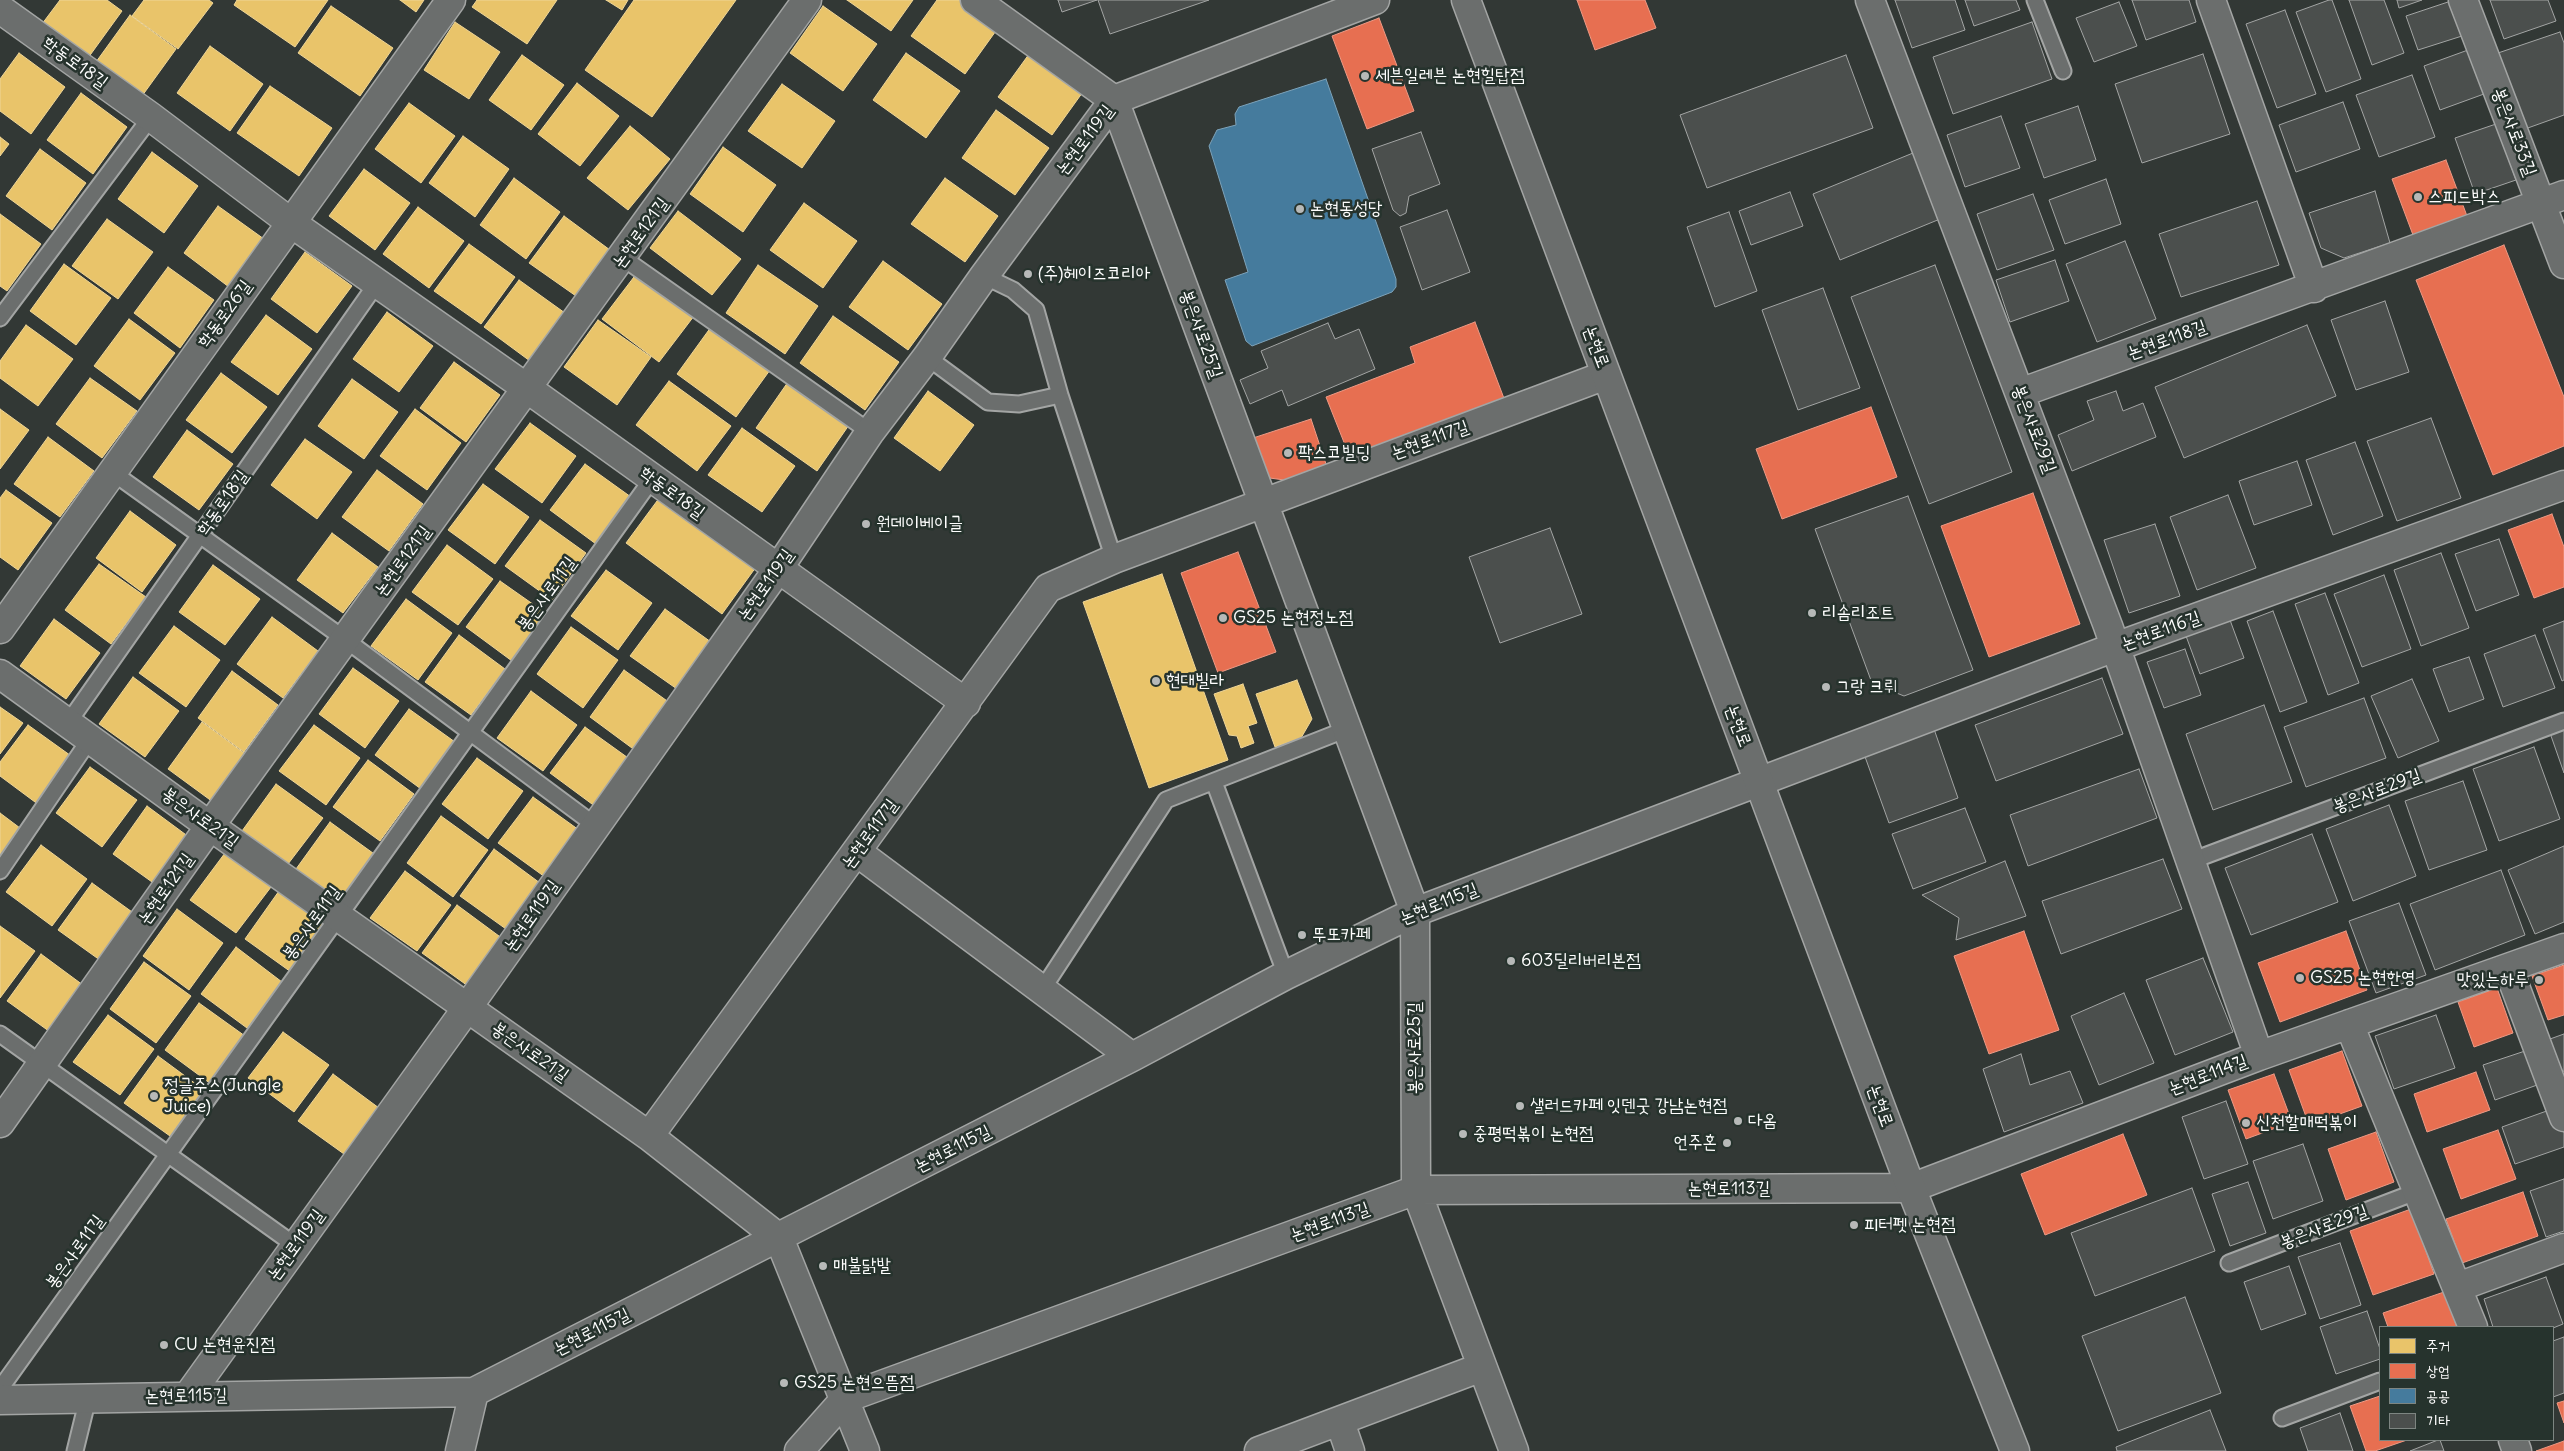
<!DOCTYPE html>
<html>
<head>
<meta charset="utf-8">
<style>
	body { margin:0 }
	#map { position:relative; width:2564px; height:1451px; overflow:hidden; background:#323835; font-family:Delius,"Poor Story",sans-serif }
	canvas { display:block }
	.legend { position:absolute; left:2379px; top:1326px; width:175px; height:115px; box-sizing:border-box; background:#26332d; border:1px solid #7d8581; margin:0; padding:6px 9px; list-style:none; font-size:15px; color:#fff }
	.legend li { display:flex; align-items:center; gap:10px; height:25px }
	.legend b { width:25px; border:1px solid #7d8581 }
</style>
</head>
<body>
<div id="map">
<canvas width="2564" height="1451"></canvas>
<ul class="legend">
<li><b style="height:14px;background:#e9c46a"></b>주거</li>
<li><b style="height:14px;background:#e76f51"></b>상업</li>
<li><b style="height:14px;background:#457b9d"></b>공공</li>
<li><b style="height:14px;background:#4b4f4d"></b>기타</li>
</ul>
</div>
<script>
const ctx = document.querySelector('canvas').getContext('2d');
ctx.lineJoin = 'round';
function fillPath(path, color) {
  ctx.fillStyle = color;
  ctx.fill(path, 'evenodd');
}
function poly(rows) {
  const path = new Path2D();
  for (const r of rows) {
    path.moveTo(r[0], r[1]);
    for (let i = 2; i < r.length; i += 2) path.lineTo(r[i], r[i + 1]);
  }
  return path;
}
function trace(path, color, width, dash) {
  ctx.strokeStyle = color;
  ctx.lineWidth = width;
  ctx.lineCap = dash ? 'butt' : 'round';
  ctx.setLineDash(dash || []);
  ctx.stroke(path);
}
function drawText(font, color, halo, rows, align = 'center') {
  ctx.font = font + ' Delius,"Poor Story",sans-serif';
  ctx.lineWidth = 5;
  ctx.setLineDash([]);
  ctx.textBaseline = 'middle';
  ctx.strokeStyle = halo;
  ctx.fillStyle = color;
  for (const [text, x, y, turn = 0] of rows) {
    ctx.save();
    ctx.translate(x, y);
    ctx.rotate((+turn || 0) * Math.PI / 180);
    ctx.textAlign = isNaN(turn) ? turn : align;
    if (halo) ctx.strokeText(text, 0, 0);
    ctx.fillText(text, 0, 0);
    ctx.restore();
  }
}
const homes = poly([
	[60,0,107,0,122,11,88,58,42,24,60,0],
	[144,0,209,0,213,3,178,49,132,16,144,0],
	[237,0,328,0,295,47,234,5,237,0],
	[400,0,424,0,416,12,400,0],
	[477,0,557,0,527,44,472,7,477,0],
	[606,0,628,0,622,10,606,0],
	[634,0,736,0,652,117,585,70,634,0],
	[847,0,913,0,891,31,847,0],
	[937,0,959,0,998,28,965,74,911,36,937,0],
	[331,6,393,48,360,96,298,53,331,6],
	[823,6,877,44,843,91,790,53,823,6],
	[130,15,176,49,142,96,96,62,130,15],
	[455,22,500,52,469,99,424,70,455,22],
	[210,46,263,84,230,131,177,93,210,46],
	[1032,50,1085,89,1052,135,998,97,1032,50],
	[19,53,65,87,31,134,0,111,0,79,19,53],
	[906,53,960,91,926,138,873,100,906,53],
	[522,55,564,85,531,130,489,100,522,55],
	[577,83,619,116,580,166,538,134,577,83],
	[782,84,835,121,802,168,748,131,782,84],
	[270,86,332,128,299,176,237,133,270,86],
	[81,93,127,127,93,174,47,140,81,93],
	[409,103,455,136,421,183,375,149,409,103],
	[996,110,1049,148,1015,195,962,158,996,110],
	[630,126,670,159,628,210,587,178,630,126],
	[463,136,509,169,475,217,429,183,463,136],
	[0,137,9,144,0,156,0,137],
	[723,147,776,185,743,232,690,194,723,147],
	[40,149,86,183,52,230,6,196,40,149],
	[152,152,198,186,164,233,118,199,152,152],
	[364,169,410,203,375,250,329,216,364,169],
	[514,178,560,212,526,259,480,225,514,178],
	[945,178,998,216,965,262,911,224,945,178],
	[804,203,857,241,823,288,770,250,804,203],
	[218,206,264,239,229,287,184,253,218,206],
	[418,207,464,241,429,288,383,254,418,207],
	[678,211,741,259,712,295,650,248,678,211],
	[0,214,41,244,7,291,0,286,0,214],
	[564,216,610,250,576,296,529,263,564,216],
	[107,219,153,252,118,299,72,266,107,219],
	[469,244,515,277,481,324,434,291,469,244],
	[305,252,352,286,317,333,271,299,305,252],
	[883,261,942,304,908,350,849,307,883,261],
	[64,264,111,298,76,345,30,311,64,264],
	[758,265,818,306,785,354,726,313,758,265],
	[168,267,214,300,180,348,134,313,168,267],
	[637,273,694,316,659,362,602,319,637,273],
	[519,280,565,313,530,361,484,327,519,280],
	[387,312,433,346,399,392,353,359,387,312],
	[266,315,312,349,278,395,231,362,266,315],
	[833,316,899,362,865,410,800,363,833,316],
	[129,319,175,353,140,400,94,366,129,319],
	[598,320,651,357,617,405,564,367,598,320],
	[26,325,73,359,38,406,0,378,0,361,26,325],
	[711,327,770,370,736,417,677,374,711,327],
	[454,362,500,395,466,442,420,408,454,362],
	[221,373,267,407,232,453,186,420,221,373],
	[90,378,137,411,102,458,56,424,90,378],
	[352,379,398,412,364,459,318,426,352,379],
	[669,381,731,426,697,471,636,425,669,381],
	[788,382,849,425,817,471,756,428,788,382],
	[928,391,974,425,940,471,894,438,928,391],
	[0,409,29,430,0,469,0,409],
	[415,409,461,443,427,490,380,456,415,409],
	[530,423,576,456,542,503,495,469,530,423],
	[742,428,795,466,762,512,708,475,742,428],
	[187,430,233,464,199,510,153,477,187,430],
	[48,437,94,471,60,517,14,484,48,437],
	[305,439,352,472,317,519,271,485,305,439],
	[585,464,631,497,596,544,550,510,585,464],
	[377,470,423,504,389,551,342,517,377,470],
	[483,484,529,517,495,564,448,530,483,484],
	[6,490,52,523,18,570,0,557,0,498,6,490],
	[660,497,756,567,722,614,626,543,660,497],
	[130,511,176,545,142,592,96,558,130,511],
	[540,520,586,553,552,600,505,566,540,520],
	[332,533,378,567,343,613,297,580,332,533],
	[447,545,493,579,458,625,412,592,447,545],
	[99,564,146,597,111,644,65,610,99,564],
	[213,565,260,599,225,645,179,612,213,565],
	[606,570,652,603,618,650,571,616,606,570],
	[1162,574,1228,760,1149,788,1083,602,1162,574],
	[500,581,547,614,512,661,466,627,500,581],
	[406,599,452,633,418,680,371,646,406,599],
	[665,609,711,642,677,689,630,656,665,609],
	[272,617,318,651,283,698,237,664,272,617],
	[54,619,100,653,66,699,20,666,54,619],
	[174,626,220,660,186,707,139,673,174,626],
	[571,627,618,660,583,708,537,674,571,627],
	[459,635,505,669,471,715,425,682,459,635],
	[353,668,399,701,365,748,319,714,353,668],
	[624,670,670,703,636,751,590,717,624,670],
	[232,671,278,705,244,752,198,718,232,671],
	[133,677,179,711,145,757,99,724,133,677],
	[1297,680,1312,719,1301,738,1275,747,1256,694,1297,680],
	[1243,684,1257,723,1248,726,1254,743,1241,748,1237,736,1229,735,1214,694,1243,684],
	[531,691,577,725,543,771,497,738,531,691],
	[0,707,23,723,0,754,0,707],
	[409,709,455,742,421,789,375,755,409,709],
	[202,722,248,756,213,802,168,769,202,722],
	[28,725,74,758,39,805,0,776,0,762,28,725],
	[314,725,360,758,326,805,279,771,314,725],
	[585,727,631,760,596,807,550,773,585,727],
	[477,758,523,791,488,839,442,804,477,758],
	[368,760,414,794,380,841,333,807,368,760],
	[90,767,137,800,102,847,56,813,90,767],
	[276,784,323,818,288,864,242,831,276,784],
	[533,797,579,830,545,877,498,843,533,797],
	[147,806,193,840,159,887,113,854,147,806],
	[0,813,24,831,0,863,0,813],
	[441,816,488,850,453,897,407,863,441,816],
	[330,822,377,856,342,902,296,869,330,822],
	[41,845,87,879,52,926,6,892,41,845],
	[494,849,540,883,506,929,460,896,494,849],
	[225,853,271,887,236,933,190,900,225,853],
	[405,871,451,905,417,951,370,918,405,871],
	[92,883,139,917,104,963,58,930,92,883],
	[279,891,326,925,291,972,245,939,279,891],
	[457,905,503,939,468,986,422,953,457,905],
	[177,909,223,943,189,990,143,956,177,909],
	[0,926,35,951,0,998,0,926],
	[236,947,282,982,247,1028,201,994,236,947],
	[41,954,87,988,53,1034,7,1001,41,954],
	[144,962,191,996,156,1043,110,1009,144,962],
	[199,1003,245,1036,211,1084,165,1050,199,1003],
	[108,1015,154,1049,120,1095,73,1062,108,1015],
	[283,1032,329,1065,294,1112,248,1078,283,1032],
	[158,1056,204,1090,170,1136,124,1103,158,1056],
	[333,1074,379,1108,344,1154,298,1121,333,1074]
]);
fillPath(homes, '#e9c46a');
trace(homes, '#f0d697', 1);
const shops = poly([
	[1577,0,1645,0,1656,28,1595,50,1577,0],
	[1379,18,1414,111,1367,129,1332,36,1379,18],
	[2446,160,2467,216,2413,235,2392,179,2446,160],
	[2504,245,2564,397,2564,446,2493,475,2416,280,2504,245],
	[1475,322,1505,401,1351,460,1326,397,1415,363,1410,347,1475,322],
	[1871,407,1897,477,1782,519,1756,449,1871,407],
	[1311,419,1327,467,1292,481,1262,477,1250,439,1311,419],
	[2033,493,2080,624,1989,657,1941,526,2033,493],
	[2552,514,2564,547,2564,587,2534,598,2508,530,2552,514],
	[1238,552,1276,652,1218,673,1181,573,1238,552],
	[2024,931,2059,1030,1989,1054,1954,956,2024,931],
	[2346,931,2367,990,2280,1022,2258,963,2346,931],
	[2564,965,2564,1015,2548,1020,2532,976,2564,965],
	[2497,988,2513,1033,2474,1047,2458,1002,2497,988],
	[2342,1051,2362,1106,2309,1125,2289,1070,2342,1051],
	[2476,1072,2490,1110,2427,1132,2414,1094,2476,1072],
	[2274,1074,2292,1122,2246,1139,2228,1090,2274,1074],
	[2498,1130,2516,1179,2461,1199,2443,1149,2498,1130],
	[2376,1132,2394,1182,2346,1200,2328,1149,2376,1132],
	[2123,1134,2147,1195,2045,1235,2021,1174,2123,1134],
	[2523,1192,2538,1236,2462,1263,2446,1219,2523,1192],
	[2411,1209,2434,1274,2373,1295,2350,1231,2411,1209],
	[2444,1292,2457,1327,2388,1327,2383,1313,2444,1292],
	[2380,1396,2380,1440,2407,1440,2375,1451,2366,1451,2350,1406,2380,1396],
	[2564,1401,2564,1423,2557,1403,2564,1401],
	[2564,1441,2564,1451,2536,1451,2564,1441]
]);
fillPath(shops, '#e76f51');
trace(shops, '#ee9a85', 1);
const public = poly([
	[1326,79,1396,279,1396,287,1392,292,1252,346,1246,341,1225,280,1248,272,1209,146,1217,130,1236,125,1235,114,1239,107,1326,79]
]);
fillPath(public, '#457b9d');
trace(public, '#7da3ba', 1);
const building = poly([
	[1058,0,1097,0,1062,12,1058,0],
	[1098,0,1209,0,1110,34,1098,0],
	[1895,0,1955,0,1965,30,1912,48,1895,0],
	[1965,0,2016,0,2020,10,1974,26,1965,0],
	[2132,0,2189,0,2196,22,2146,40,2132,0],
	[2329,0,2332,0,2361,79,2326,92,2296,12,2329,0],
	[2349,0,2384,0,2404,53,2372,65,2349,0],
	[2397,0,2422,0,2399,8,2397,0],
	[2490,0,2548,0,2556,21,2504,39,2490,0],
	[2451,1,2462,36,2418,50,2406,16,2451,1],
	[2119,2,2137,46,2094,62,2076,18,2119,2],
	[2285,10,2316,94,2277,108,2246,24,2285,10],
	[2032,22,2052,79,1953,114,1933,57,2032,22],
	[2560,32,2564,43,2564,115,2525,129,2498,53,2560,32],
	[2468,50,2484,94,2440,110,2424,66,2468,50],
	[2203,54,2230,134,2142,163,2115,84,2203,54],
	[1846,55,1873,128,1707,188,1680,115,1846,55],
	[2412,75,2435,137,2379,157,2356,95,2412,75],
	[2343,102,2360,149,2296,172,2279,125,2343,102],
	[2078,106,2096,160,2044,178,2025,124,2078,106],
	[2001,116,2020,168,1965,187,1947,135,2001,116],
	[2496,124,2516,180,2475,194,2455,138,2496,124],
	[1421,132,1440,184,1409,196,1406,213,1400,216,1393,210,1372,149,1421,132],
	[1913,153,1940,219,1840,260,1813,194,1913,153],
	[2106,179,2121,224,2065,244,2049,200,2106,179],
	[2375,191,2390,243,2344,258,2321,248,2309,213,2375,191],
	[1790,192,1803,226,1751,245,1739,211,1790,192],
	[2033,194,2054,250,1997,270,1977,214,2033,194],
	[2257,201,2279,265,2181,297,2159,234,2257,201],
	[1447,210,1470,272,1422,290,1400,227,1447,210],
	[1729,212,1757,291,1715,307,1687,227,1729,212],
	[2125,241,2156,319,2097,342,2066,264,2125,241],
	[2055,260,2069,301,2010,322,1996,280,2055,260],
	[1935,265,2012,472,1929,504,1851,297,1935,265],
	[1823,288,1860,388,1798,410,1762,310,1823,288],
	[2385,301,2409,372,2356,390,2331,320,2385,301],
	[1328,323,1335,339,1359,329,1375,369,1288,406,1282,390,1250,404,1240,380,1268,368,1261,351,1328,323],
	[2307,325,2336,396,2184,458,2155,387,2307,325],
	[2116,391,2123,411,2143,403,2156,437,2072,471,2058,435,2094,420,2087,401,2116,391],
	[2431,418,2461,498,2397,521,2367,441,2431,418],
	[2355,442,2383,516,2333,535,2306,460,2355,442],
	[2297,461,2312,505,2254,525,2239,481,2297,461],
	[2228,495,2256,568,2197,590,2170,517,2228,495],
	[1908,496,1973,670,1904,696,1872,683,1815,529,1908,496],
	[2155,524,2180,596,2129,613,2104,540,2155,524],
	[1550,528,1582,614,1500,643,1469,557,1550,528],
	[2499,539,2519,595,2476,611,2455,554,2499,539],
	[2441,553,2469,628,2421,646,2394,570,2441,553],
	[2384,575,2411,649,2362,667,2334,594,2384,575],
	[2325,593,2359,683,2328,695,2295,604,2325,593],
	[2273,611,2307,702,2280,712,2247,621,2273,611],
	[2230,620,2244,658,2200,674,2186,636,2230,620],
	[2564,621,2564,680,2562,681,2543,629,2564,621],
	[2535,635,2555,688,2503,707,2484,654,2535,635],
	[2185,649,2201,695,2164,708,2147,662,2185,649],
	[2469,657,2484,699,2449,712,2433,669,2469,657],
	[2102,678,2123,734,1996,781,1975,725,2102,678],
	[2412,679,2439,741,2398,758,2371,696,2412,679],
	[2364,698,2386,758,2306,787,2284,727,2364,698],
	[2264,705,2292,782,2213,810,2186,734,2264,705],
	[2564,728,2564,773,2550,733,2564,728],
	[1934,729,1958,798,1889,823,1864,754,1934,729],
	[2534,747,2560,819,2499,841,2473,769,2534,747],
	[2139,769,2157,818,2028,866,2010,815,2139,769],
	[2463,781,2487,850,2429,870,2405,801,2463,781],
	[2389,805,2416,876,2353,901,2326,829,2389,805],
	[1965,808,1986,862,1913,889,1892,834,1965,808],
	[2312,834,2338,902,2251,935,2225,868,2312,834],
	[2564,846,2564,922,2535,934,2508,870,2564,846],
	[2163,859,2182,909,2061,954,2042,901,2163,859],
	[2005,861,2026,916,1956,940,1959,918,1922,895,2005,861],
	[2501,870,2525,935,2435,970,2410,904,2501,870],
	[2399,903,2426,975,2376,993,2349,921,2399,903],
	[2203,958,2233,1032,2175,1055,2146,980,2203,958],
	[2124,993,2154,1063,2099,1085,2071,1016,2124,993],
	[2436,1015,2455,1068,2394,1089,2375,1036,2436,1015],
	[2564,1034,2564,1071,2562,1072,2550,1039,2564,1034],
	[2528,1050,2540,1084,2495,1100,2483,1065,2528,1050],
	[2021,1054,2030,1085,2070,1071,2083,1103,2004,1132,1983,1069,2021,1054],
	[2226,1101,2248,1164,2204,1179,2182,1117,2226,1101],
	[2555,1108,2564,1133,2564,1147,2515,1164,2502,1127,2555,1108],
	[2303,1144,2323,1201,2273,1219,2253,1161,2303,1144],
	[2564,1179,2564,1231,2546,1237,2530,1191,2564,1179],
	[2248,1182,2266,1233,2230,1246,2212,1194,2248,1182],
	[2192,1188,2215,1251,2095,1296,2071,1233,2192,1188],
	[2340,1243,2361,1305,2320,1319,2298,1257,2340,1243],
	[2289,1266,2306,1314,2261,1330,2244,1282,2289,1266],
	[2546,1277,2563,1324,2553,1328,2493,1327,2484,1299,2546,1277],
	[2185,1297,2221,1393,2118,1431,2082,1336,2185,1297],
	[2367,1311,2380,1349,2380,1359,2336,1374,2320,1327,2367,1311],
	[2564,1337,2564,1393,2553,1397,2553,1341,2564,1337],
	[2210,1410,2226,1451,2117,1451,2116,1447,2210,1410],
	[2340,1413,2353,1451,2308,1451,2300,1428,2340,1413],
	[2438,1440,2440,1440,2444,1451,2410,1451,2438,1440]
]);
fillPath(building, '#4b4f4d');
trace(building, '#a3a5a4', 1);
const service = poly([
	[2035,0,2063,71],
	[623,258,870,432],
	[984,276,1013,290,1036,310,1060,395,1114,559],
	[0,318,151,117],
	[927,357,988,402,1019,404,1060,395],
	[112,472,346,640,596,826],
	[68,723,377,283],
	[1214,782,1286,975],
	[2191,861,2564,721],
	[0,871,90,739],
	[1042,990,1166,800,1347,729],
	[0,1034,296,1246],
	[2229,1263,2418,1191],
	[0,1389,652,479],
	[2282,1418,2380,1381],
	[75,1451,88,1398]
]);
const minor = poly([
	[975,0,1114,100,1415,912,1416,1190,1514,1451],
	[1870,0,2108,626,2259,1056],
	[2211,0,2314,288],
	[2463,0,2564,264],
	[0,9,151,117,290,222,528,389,966,703],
	[2020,393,2564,195],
	[0,629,451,0],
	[0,674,210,826,649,1136,779,1238,865,1451],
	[857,852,1132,1057],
	[2508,968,2564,1117],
	[2349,1024,2473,1327],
	[0,1123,210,826,807,0],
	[649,1136,1048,588,1114,559,1606,375],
	[2458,1287,2564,1248],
	[188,1396,467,1008,778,569,870,432,927,357,984,276,1114,100,1375,0],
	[0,1400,474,1392,1132,1057,1286,975,1415,912,2115,647,2564,485],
	[1340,1422,1350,1451],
	[2513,1440,2517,1451],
	[460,1451,474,1392],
	[799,1451,846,1398,1416,1190,1911,1188,2259,1056,2564,948],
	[1259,1451,1482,1367]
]);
const primary = poly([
	[1466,0,1911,1188,2015,1451]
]);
trace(service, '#a3a5a4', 19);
trace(minor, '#a3a5a4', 31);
trace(primary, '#a3a5a4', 31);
trace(service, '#6b6e6d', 15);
trace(minor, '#6b6e6d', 28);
trace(primary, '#6b6e6d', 28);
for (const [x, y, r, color] of [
	[1365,76,5,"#b7b9b8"],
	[2418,197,5,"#b7b9b8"],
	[1300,209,5,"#b7b9b8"],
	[1028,274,5,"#b7b9b8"],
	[1288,453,5,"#b7b9b8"],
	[866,524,5,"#b7b9b8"],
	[1812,613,5,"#b7b9b8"],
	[1223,618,5,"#b7b9b8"],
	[1156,681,5,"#b7b9b8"],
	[1826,687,5,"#b7b9b8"],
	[1302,935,5,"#b7b9b8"],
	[1511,961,5,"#b7b9b8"],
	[2300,978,5,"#b7b9b8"],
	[2539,980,5,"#b7b9b8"],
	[154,1096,5,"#b7b9b8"],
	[1520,1106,5,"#b7b9b8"],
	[1738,1121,5,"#b7b9b8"],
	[2246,1123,5,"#b7b9b8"],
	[1463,1134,5,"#b7b9b8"],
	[1727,1143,5,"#b7b9b8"],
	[1854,1225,5,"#b7b9b8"],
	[823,1266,5,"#b7b9b8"],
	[164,1345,5,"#b7b9b8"],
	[784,1383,5,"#b7b9b8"]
]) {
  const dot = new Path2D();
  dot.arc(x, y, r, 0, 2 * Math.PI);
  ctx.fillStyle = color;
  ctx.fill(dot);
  trace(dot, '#26332d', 2);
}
drawText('18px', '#fff', '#26332d', [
	["학동로18길",75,63,36],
	["봉은사로33길",2514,132,69],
	["논현로119길",1085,140,-53],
	["논현로121길",641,233,-54],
	["학동로26길",225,314,-54],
	["봉은사로25길",1201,334,70],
	["논현로118길",2167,340,-20],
	["논현로",1596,347,69],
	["봉은사로29길",2034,429,69],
	["논현로117길",1430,440,-20],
	["학동로18길",672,493,36],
	["학동로18길",223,503,-55],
	["논현로121길",403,561,-54],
	["논현로119길",766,585,-55],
	["봉은사로11길",547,594,-54],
	["논현로116길",2161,631,-20],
	["논현로",1738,726,69],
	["봉은사로29길",2377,791,-21],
	["봉은사로21길",200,818,36],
	["논현로117길",870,834,-54],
	["논현로121길",166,889,-55],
	["논현로115길",1439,904,-22],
	["논현로119길",532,916,-55],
	["봉은사로11길",312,923,-54],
	["봉은사로25길",1415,1048,-90],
	["봉은사로21길",530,1052,35],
	["논현로114길",2208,1075,-21],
	["논현로",1880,1106,70],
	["논현로115길",953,1149,-27],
	["논현로113길",1729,1189],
	["논현로113길",1330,1222,-20],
	["봉은사로29길",2324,1227,-21],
	["논현로119길",296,1245,-54],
	["봉은사로11길",75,1252,-54],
	["논현로115길",592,1332,-27],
	["논현로115길",186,1396,-1]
]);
drawText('18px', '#fff', '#26332d', [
	["세븐일레븐 논현힐탑점",1375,76],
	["스피드박스",2428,197],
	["논현동성당",1310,209],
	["(주)헤이즈코리아",1038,274],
	["팍스코빌딩",1298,453],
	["원데이베이글",876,524],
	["리솜리조트",1822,613],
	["GS25 논현정노점",1233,618],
	["현대빌라",1166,681],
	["그랑 크뤼",1836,687],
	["뚜또카페",1312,935],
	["603딜리버리본점",1521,961],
	["GS25 논현한영",2310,978],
	["맛있는하루",2529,980,"right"],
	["정글주스(Jungle",164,1086],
	["Juice)",164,1107],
	["샐러드카페 잇덴굿 강남논현점",1530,1106],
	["다옴",1748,1121],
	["신천할매떡볶이",2256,1123],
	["중평떡볶이 논현점",1473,1134],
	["언주혼",1717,1143,"right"],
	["피터펫 논현점",1864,1225],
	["매불닭발",833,1266],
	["CU 논현윤진점",174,1345],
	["GS25 논현으뜸점",794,1383]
], 'left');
</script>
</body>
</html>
